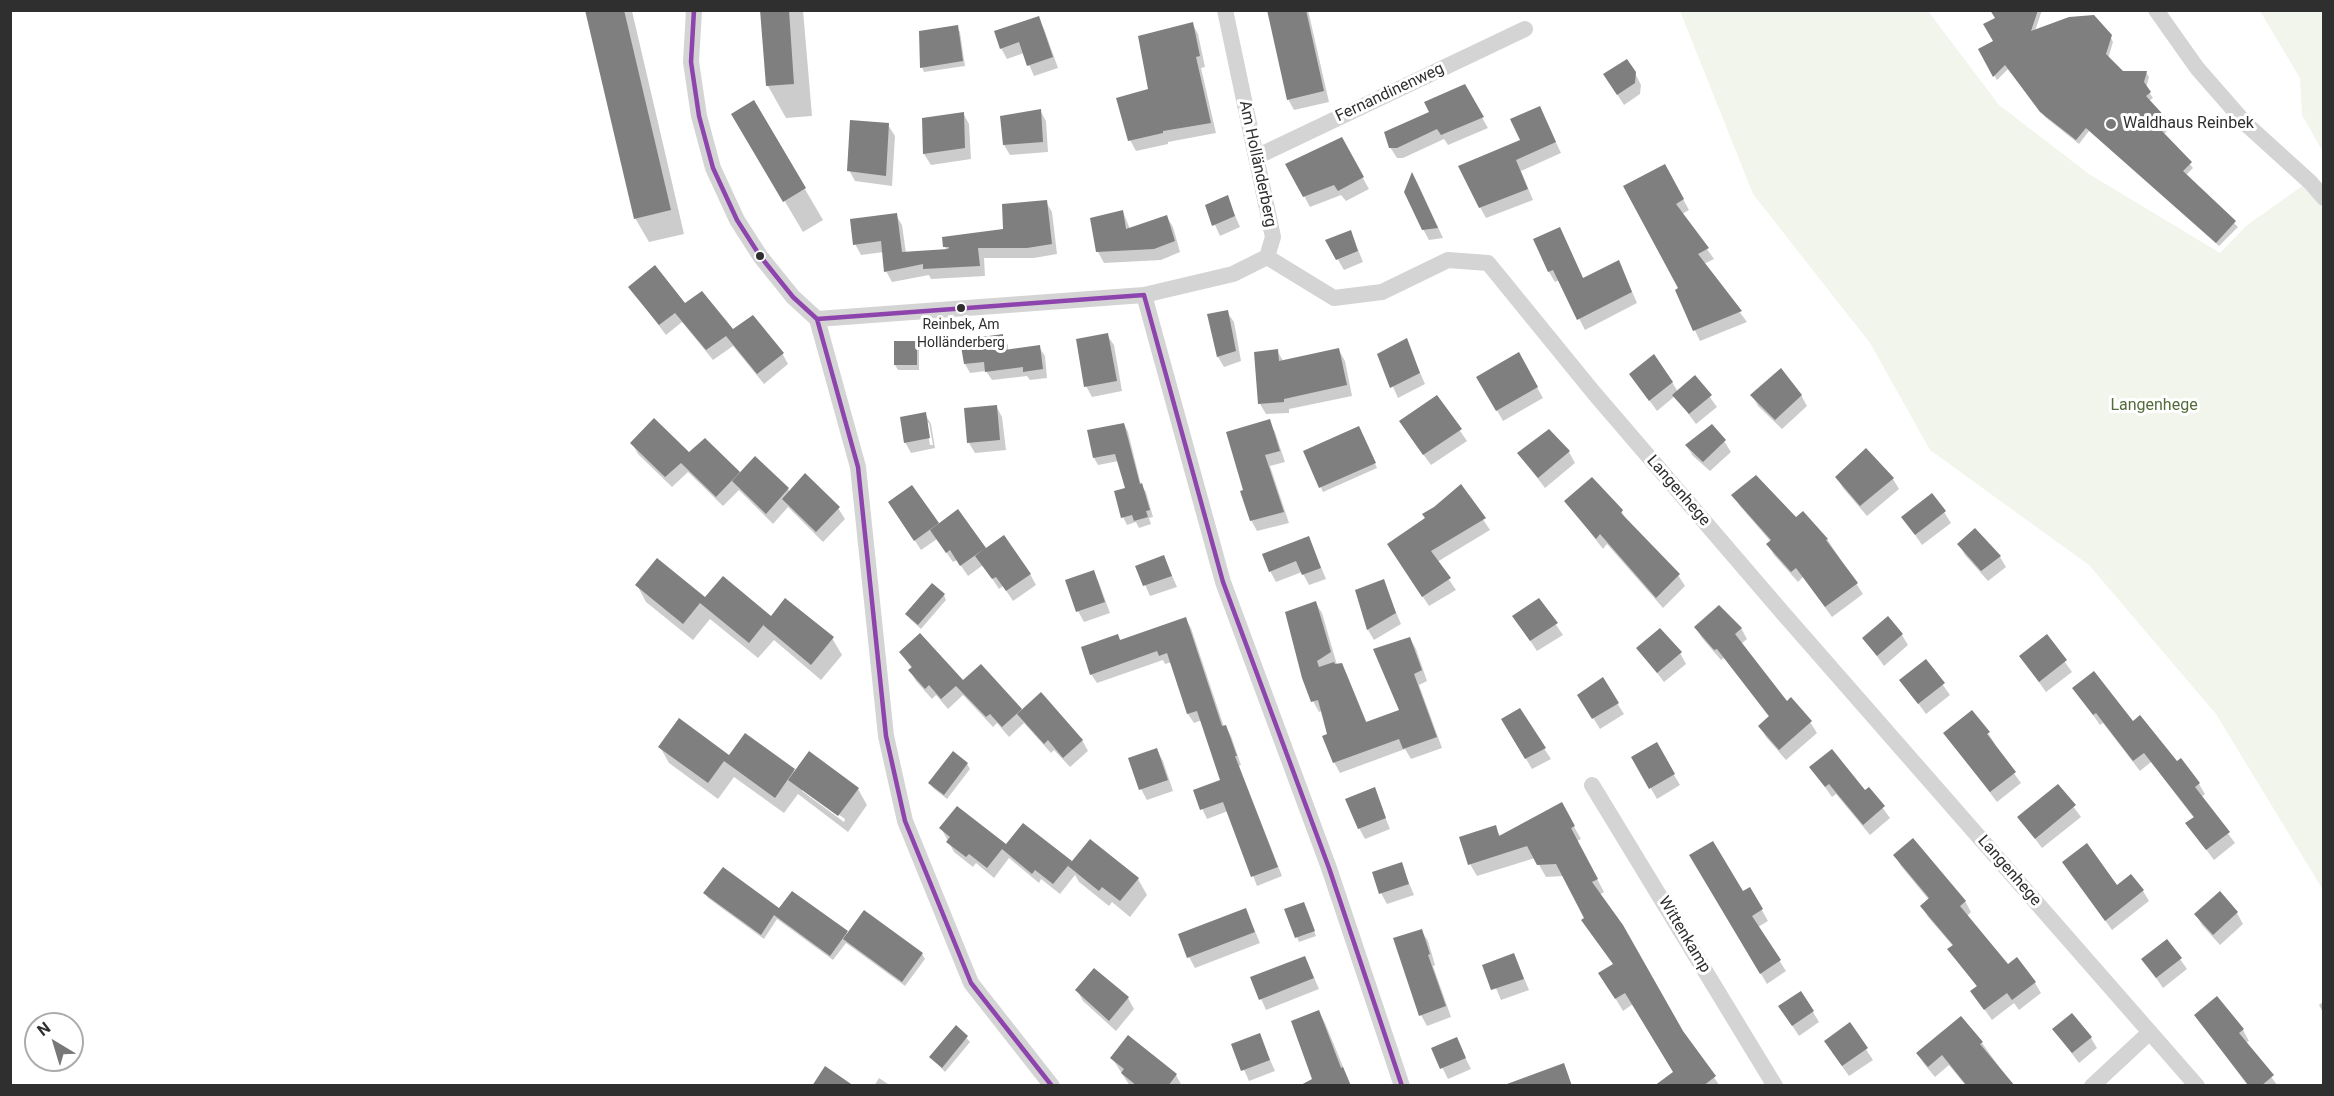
<!DOCTYPE html>
<html>
<head>
<meta charset="utf-8">
<style>
	body { margin:0 }
	#map { position:relative; width:2334px; height:1096px; overflow:hidden; background:#fff; font-family:Roboto,sans-serif }
	canvas { display:block }
	.frame { position:absolute; inset:0; border:12px solid #2f2f2f; pointer-events:none }
	.north { position:absolute; left:24px; top:1012px; width:60px; height:60px; box-sizing:border-box; background:#fff; border:2px solid #acacac; border-radius:50%; rotate:322deg; font-size:16px; font-weight:700; line-height:24px; text-align:center; color:#2f2f2f }
	.north::after { content:''; display:block; margin:auto; width:21px; height:27px; background:#787878; clip-path:polygon(50% 0,100% 100%,50% 72%,0 100%) }
</style>
</head>
<body>
<div id="map">
<canvas width="2334" height="1096"></canvas>
<div class="frame"></div>
<div class="north">N</div>
</div>
<script>
const ctx = document.querySelector('canvas').getContext('2d');
ctx.lineJoin = 'round';
function fillPath(path, color) {
  ctx.fillStyle = color;
  ctx.fill(path, 'evenodd');
}
function poly(rows) {
  const path = new Path2D();
  for (const r of rows) {
    path.moveTo(r[0], r[1]);
    for (let i = 2; i < r.length; i += 2) path.lineTo(r[i], r[i + 1]);
  }
  return path;
}
function trace(path, color, width, dash) {
  ctx.strokeStyle = color;
  ctx.lineWidth = width;
  ctx.lineCap = dash ? 'butt' : 'round';
  ctx.setLineDash(dash || []);
  ctx.stroke(path);
}
function drawText(font, color, halo, rows, align = 'center') {
  ctx.font = font + ' Roboto,sans-serif';
  ctx.lineWidth = 6;
  ctx.setLineDash([]);
  ctx.textBaseline = 'middle';
  ctx.strokeStyle = halo;
  ctx.fillStyle = color;
  for (const [text, x, y, turn = 0] of rows) {
    ctx.save();
    ctx.translate(x, y);
    ctx.rotate((+turn || 0) * Math.PI / 180);
    ctx.textAlign = isNaN(turn) ? turn : align;
    if (halo) ctx.strokeText(text, 0, 0);
    ctx.fillText(text, 0, 0);
    ctx.restore();
  }
}
fillPath(poly([
	[1680,11,1928,11,1999,105,2089,174,2220,253,2246,226,2305,184,2324,210,2323,890,2216,714,2089,565,1930,450,1870,343,1753,194],
	[2260,11,2323,11,2323,152,2302,115,2300,78]
]), '#f1f5ec');
fillPath(poly([
	[587,10,632,11,684,234,649,242,635,218],
	[762,10,803,10,812,116,786,118,768,86],
	[1268,10,1308,10,1329,102,1294,110,1288,99],
	[1992,10,2042,10,2035,31,2110,36,2113,42,2108,59,2123,73,2146,72,2149,77,2146,88,2153,98,2149,101,2171,127,2164,134,2193,168,2186,175,2238,227,2219,246,2089,131,2079,144,2045,117,2008,69,1997,80,1980,50,1995,42,1997,18],
	[1038,18,1044,29,1058,68,1034,76,1024,53,1007,59,1001,48],
	[1192,23,1198,34,1205,67,1201,68,1216,133,1168,142,1168,144,1136,151,1130,140,1150,90],
	[957,27,960,32,965,66,924,72,922,67],
	[1635,73,1641,85,1640,94,1624,105,1611,85],
	[1464,86,1488,128,1448,145,1444,139,1403,158,1397,158,1390,147],
	[754,102,823,220,803,232,733,114],
	[1540,108,1561,153,1521,171,1533,200,1486,218,1480,207,1522,141],
	[1040,110,1046,121,1048,152,1010,155,1004,145],
	[963,113,969,124,971,159,931,165,924,154,923,119],
	[888,125,895,136,892,186,855,181,849,170],
	[1341,139,1369,189,1346,201,1341,195,1310,207,1287,164],
	[1665,166,1689,210,1682,214,1714,259,1704,264,1747,322,1700,341,1676,291,1680,289],
	[1413,175,1418,184,1443,238,1429,240,1423,229],
	[1227,197,1240,227,1220,236,1206,205],
	[1046,202,1052,212,1057,254,1034,258,984,258,985,276,931,279,929,275,892,282,886,271,884,252,861,255,855,244,896,215,902,225,906,253,947,251,945,247,1005,230],
	[1123,212,1130,229,1167,217,1173,227,1180,252,1161,260,1104,263,1098,252],
	[1559,228,1584,280,1624,273,1637,303,1585,330,1559,280,1555,282,1549,272],
	[1351,232,1363,262,1344,270,1327,241],
	[630,287,685,305,732,331,782,353,788,364,764,384,733,346,713,360,682,322,666,335],
	[1227,312,1234,322,1241,361,1224,367,1218,357],
	[1107,335,1114,345,1122,391,1092,397,1086,386],
	[1003,336,1008,345,1008,351,1039,347,1045,356,1047,378,1030,380,1027,376,992,380,986,371,970,373,965,364],
	[1406,340,1425,384,1398,398,1379,355],
	[916,343,919,348,919,370,898,370,895,365],
	[1339,350,1345,361,1352,396,1289,409,1289,413,1266,414,1260,404,1277,351,1284,362],
	[1518,354,1543,398,1503,421,1478,377],
	[1631,375,1672,382,1678,392,1695,377,1717,407,1696,424,1675,396,1657,411],
	[1752,395,1801,395,1807,406,1782,429,1758,406],
	[1437,397,1467,441,1431,465,1407,432],
	[996,406,1002,417,1006,450,975,453,969,443],
	[925,414,931,424,935,448,911,453,905,442],
	[926,423,929,423,933,445,930,445],
	[1269,421,1275,432,1285,462,1270,466,1289,523,1257,531,1251,520],
	[1124,424,1128,432,1141,485,1146,492,1153,517,1149,518,1151,524,1139,528,1136,522,1127,525,1123,517,1126,489,1119,461,1098,465,1094,458,1089,431],
	[1549,431,1569,452,1575,463,1545,488,1519,454],
	[1361,433,1377,468,1323,492,1305,452],
	[1724,441,1731,452,1710,471,1693,456,1686,445],
	[632,443,689,454,740,475,788,489,790,492,838,508,845,519,823,542,788,507,773,524,739,490,723,506,688,472,672,487,638,454],
	[1837,478,1893,479,1899,489,1867,516,1843,488],
	[1461,486,1490,530,1437,562,1456,590,1429,606,1395,555,1426,519],
	[912,487,939,525,958,511,985,550,1030,574,1036,585,1013,601,1003,586,999,589,983,565,968,576,957,560,953,562,937,539,921,550,897,513],
	[1733,495,1796,519,1827,539,1863,594,1832,617,1803,577,1798,582,1774,555,1768,545,1771,542,1740,506],
	[1566,501,1621,511,1628,522,1678,575,1685,586,1663,608,1607,544,1603,549],
	[1944,512,1951,523,1922,545,1903,517],
	[1309,538,1326,579,1309,585,1302,572,1276,582,1270,571],
	[1959,544,2000,557,2006,567,1988,581,1965,555],
	[1164,557,1177,587,1150,596,1137,567],
	[1093,572,1099,583,1110,613,1084,622,1078,611],
	[1383,581,1401,624,1374,640,1368,630,1356,591],
	[637,585,706,599,771,618,832,638,842,655,821,680,774,640,758,658,710,619,693,640,646,602],
	[944,595,946,600,921,629,910,619,907,614],
	[1539,600,1563,635,1537,651,1521,627],
	[1315,602,1322,613,1337,665,1341,664,1347,675,1367,723,1401,711,1410,638,1416,649,1427,681,1419,685,1442,748,1411,759,1405,749,1340,773,1334,762,1322,711,1319,712,1313,701],
	[1186,619,1191,628,1224,727,1226,727,1231,736,1241,765,1239,766,1282,876,1257,886,1228,811,1207,819,1194,791,1222,781,1202,720,1194,723,1188,714,1172,662,1165,664,1163,660,1097,683,1091,674,1118,636,1121,642],
	[1696,628,1741,628,1747,639,1741,644,1787,703,1810,722,1817,733,1786,760,1766,737,1760,727,1770,718,1724,658,1721,660,1702,638],
	[1902,635,1908,645,1884,666,1864,638],
	[2047,637,2072,672,2046,692,2021,657],
	[1638,648,1680,653,1686,664,1664,682],
	[901,652,1082,740,1088,751,1070,767,1054,750,1051,753,1024,723,1009,737,997,723,993,727,963,695,948,709,936,695,932,699,916,681,910,671,912,669],
	[1926,661,1950,695,1926,714,1901,680],
	[1602,679,1624,714,1600,729,1579,695],
	[2074,688,2133,723,2199,784,2205,794,2201,797,2235,843,2214,860,2187,824,2194,818,2151,762,2140,771,2103,723,2100,725],
	[1519,710,1551,759,1532,769,1503,720],
	[1988,733,1995,744,1993,745,2021,783,1997,802,1945,734],
	[745,735,795,772,858,789,867,805,848,832,798,794,784,813,734,777,718,799,669,763,660,747,729,757],
	[802,788,845,819,844,822,802,791],
	[1656,744,1680,785,1657,799,1633,757],
	[1157,750,1163,761,1173,791,1147,800,1141,789,1130,759],
	[967,764,970,769,947,799,933,788,930,783],
	[1811,767,1864,793,1869,789,1890,818,1870,835,1836,794,1832,797],
	[2058,786,2081,817,2042,848,2019,817],
	[1374,789,1390,829,1365,839,1359,828],
	[1561,804,1581,839,1577,841,1604,892,1599,895,1682,1032,1720,1086,1669,1086,1675,1072,1633,1004,1623,1011,1608,986,1614,965,1564,876,1546,877,1535,858,1477,876,1470,864,1495,827,1501,837],
	[957,808,1006,847,1023,825,1072,863,1138,879,1147,895,1130,917,1112,902,1109,906,1079,882,1075,875,1060,894,1041,879,1039,883,1009,858,994,878,976,863,973,867,954,852,941,828],
	[1895,855,1965,901,1971,912,1967,916,2007,966,2035,983,2041,993,2019,1010,2014,1003,1992,1020,1979,1002,1978,988,1949,950,1953,946,1928,917,1922,906,1929,900,1901,866],
	[1691,856,1743,893,1750,889,1768,921,1758,927,1786,971,1767,984],
	[2064,862,2117,887,2143,891,2149,901,2112,930],
	[1401,864,1414,895,1387,904,1381,893],
	[705,893,779,910,793,893,848,934,922,954,925,959,905,986,846,943,833,960,777,919,764,939,708,898],
	[2220,893,2237,913,2243,924,2220,945,2202,925,2196,915],
	[1306,908,1316,936,1299,942,1297,937],
	[1246,910,1260,943,1195,968,1189,957],
	[1421,930,1428,941,1435,965,1433,966,1451,1017,1427,1026,1421,1015],
	[1514,954,1529,990,1501,1000,1486,965],
	[1305,957,1319,989,1266,1010,1252,978],
	[2143,959,2180,959,2187,969,2163,988],
	[1077,990,1128,998,1134,1009,1116,1031,1083,1001],
	[2324,1001,2324,1014,2319,1005],
	[1780,1007,1813,1012,1819,1022,1799,1036],
	[1319,1012,1325,1023,1351,1086,1299,1086,1314,1080],
	[2196,1016,2243,1030,2249,1041,2245,1043,2278,1086,2248,1086],
	[1961,1018,1982,1043,2013,1086,1966,1086,1949,1065,1935,1077,1924,1064,1918,1054],
	[1850,1025,1873,1060,1849,1076,1832,1052],
	[956,1027,970,1042,945,1072,931,1057],
	[2054,1030,2091,1038,2097,1048,2079,1063],
	[1259,1035,1275,1071,1249,1081,1233,1045],
	[1128,1037,1176,1075,1182,1086,1130,1086,1112,1058],
	[1456,1039,1471,1069,1448,1079,1433,1049],
	[879,1078,891,1086,874,1086]
]), '#0003');
fillPath(poly([
	[585,10,624,10,671,210,634,219],
	[760,10,789,10,794,84,766,86],
	[1267,10,1306,10,1324,91,1287,100],
	[1990,10,2038,10,2031,31,2069,17,2094,15,2112,35,2106,54,2123,71,2147,71,2144,82,2151,92,2146,96,2169,121,2161,130,2192,162,2183,171,2236,221,2216,243,2086,128,2076,140,2040,112,2005,65,1993,77,1978,49,1993,41,1983,24,1995,18],
	[1039,16,1053,57,1027,66,1019,42,1000,49,994,31],
	[1193,22,1200,56,1196,57,1211,123,1163,131,1163,133,1128,141,1116,98,1148,89,1138,36],
	[958,25,963,61,920,68,919,31],
	[1627,59,1636,72,1635,83,1617,95,1603,74],
	[1465,84,1484,117,1441,135,1437,129,1397,148,1389,148,1384,132,1429,112,1424,102],
	[754,100,806,188,783,202,731,114],
	[1540,106,1556,142,1516,160,1528,189,1479,208,1458,166,1520,140,1510,119],
	[1041,109,1043,142,1003,145,1000,116],
	[964,112,965,148,923,154,922,118],
	[850,120,889,123,886,176,847,171],
	[1342,137,1364,177,1338,191,1334,185,1303,197,1285,164],
	[1665,164,1684,199,1676,204,1709,248,1698,254,1742,311,1693,331,1675,290,1678,288,1623,186],
	[1412,172,1438,228,1422,230,1404,192],
	[1228,195,1235,216,1212,226,1205,205],
	[1047,200,1052,244,1027,248,978,248,980,266,923,269,923,264,884,272,881,241,853,245,850,219,897,213,902,252,948,249,949,247,943,247,942,237,1003,229,1002,204],
	[1123,210,1126,229,1167,215,1175,241,1154,249,1096,252,1090,218],
	[1560,227,1583,278,1619,260,1632,292,1577,320,1553,270,1548,272,1533,239],
	[1351,230,1358,251,1336,260,1325,240],
	[655,265,685,303,702,291,733,329,753,315,784,353,757,374,726,336,706,350,675,313,659,325,628,287],
	[1228,310,1236,351,1217,357,1207,314],
	[1108,333,1117,381,1084,387,1076,339],
	[1003,334,1004,350,1040,345,1043,369,1023,372,1023,367,985,372,984,362,964,364,960,340],
	[1407,338,1420,373,1390,388,1377,354],
	[894,341,917,341,917,365,894,365],
	[1339,348,1347,385,1284,399,1284,402,1258,404,1254,352,1278,349,1279,361],
	[1519,352,1538,387,1496,411,1476,377],
	[1654,354,1673,382,1649,401,1629,374],
	[1781,368,1802,395,1775,420,1750,395],
	[1695,375,1712,395,1689,414,1672,395],
	[1437,395,1462,429,1423,455,1399,421],
	[997,405,1000,440,967,443,964,408],
	[926,412,930,438,904,443,900,417],
	[654,418,689,452,705,438,740,472,716,497,681,463,665,477,630,443],
	[1270,419,1280,451,1265,455,1284,512,1250,521,1240,491,1243,490,1226,432],
	[1124,423,1140,484,1142,483,1150,510,1146,511,1148,517,1134,521,1132,515,1121,518,1114,491,1125,488,1115,454,1093,458,1087,430],
	[1712,424,1726,440,1703,462,1685,445],
	[1359,426,1376,463,1319,488,1303,451],
	[1549,429,1570,451,1538,478,1517,453],
	[1866,448,1894,478,1860,506,1835,477],
	[755,456,789,488,766,514,732,481],
	[805,473,840,507,816,532,782,499],
	[1756,475,1796,517,1803,511,1828,539,1826,540,1858,583,1825,607,1796,568,1791,572,1766,544,1771,540,1731,495],
	[1592,477,1623,510,1621,513,1680,574,1656,598,1600,534,1596,539,1564,501],
	[1461,484,1486,518,1431,551,1451,578,1422,597,1387,544,1425,518,1422,514,1434,507],
	[912,485,939,523,914,541,888,502],
	[1932,493,1946,511,1915,535,1901,517],
	[958,509,986,548,1004,535,1031,574,1006,591,996,577,992,579,975,556,984,549,960,566,950,550,946,553,930,530],
	[1975,528,2001,556,1981,571,1957,544],
	[1309,536,1321,568,1302,575,1296,561,1269,572,1262,554],
	[1164,555,1172,576,1143,586,1135,566],
	[657,558,705,597,723,576,771,616,785,598,834,637,811,665,763,625,765,623,749,643,700,603,683,624,635,585],
	[1094,570,1105,602,1076,612,1065,580],
	[1384,579,1396,613,1367,630,1355,590],
	[932,583,945,594,918,625,905,614],
	[1539,598,1558,623,1530,641,1512,616],
	[1316,601,1331,652,1317,661,1319,667,1334,662,1335,664,1342,663,1366,722,1399,710,1373,649,1410,637,1422,670,1414,674,1437,737,1403,749,1399,739,1333,763,1322,736,1327,734,1318,700,1311,702,1302,678,1285,612],
	[1719,605,1742,628,1735,634,1787,701,1791,697,1812,721,1779,750,1758,726,1769,716,1717,649,1714,650,1694,627],
	[1888,616,1903,634,1877,656,1862,638],
	[1186,617,1222,726,1226,725,1237,756,1235,756,1278,867,1251,877,1223,802,1200,810,1193,790,1220,780,1197,711,1187,714,1167,653,1159,656,1157,651,1090,675,1081,647,1118,634,1120,640],
	[1660,628,1682,652,1657,673,1636,648],
	[920,633,963,680,981,664,1022,709,1002,727,990,714,986,717,956,686,941,699,929,685,925,689,908,670,912,667,899,652],
	[2047,634,2067,660,2039,682,2019,656],
	[1926,659,1945,683,1918,704,1899,680],
	[2094,671,2133,721,2140,715,2177,761,2181,758,2200,783,2195,787,2230,832,2206,850,2185,823,2194,817,2144,753,2133,761,2096,713,2093,715,2072,688],
	[1603,677,1619,703,1592,719,1577,695],
	[1041,692,1083,740,1063,758,1048,740,1044,744,1017,714],
	[1520,708,1546,748,1525,759,1501,719],
	[1972,710,1990,732,1987,734,2016,772,1990,792,1943,733],
	[679,718,729,755,745,733,795,769,775,798,724,761,708,783,658,747],
	[1657,742,1675,774,1649,789,1631,757],
	[1157,748,1168,780,1139,790,1128,758],
	[1832,749,1865,790,1869,787,1885,806,1863,825,1829,784,1825,787,1809,767],
	[809,751,859,788,838,816,788,780],
	[953,751,968,763,944,795,928,783],
	[2058,784,2076,805,2035,839,2017,817],
	[1375,787,1386,818,1358,829,1345,799],
	[1562,802,1575,826,1571,828,1598,879,1592,882,1623,925,1683,1031,1716,1076,1703,1086,1654,1086,1673,1072,1625,993,1615,999,1598,973,1613,964,1581,920,1584,918,1556,864,1537,865,1527,846,1468,865,1459,837,1496,825,1499,836],
	[957,806,1006,844,987,868,969,854,966,857,946,842,950,837,939,828],
	[1023,823,1072,861,1053,884,1035,870,1032,874,1002,849],
	[1913,838,1966,901,1960,906,2008,964,2017,957,2036,982,2012,1000,2007,993,1984,1010,1970,991,1977,986,1947,949,1953,945,1920,906,1929,898,1893,855],
	[1090,839,1139,878,1120,901,1102,887,1099,891,1068,866],
	[1713,841,1743,891,1750,887,1763,909,1752,916,1781,960,1760,974,1689,855],
	[2087,843,2117,885,2131,874,2144,890,2105,921,2062,862],
	[1402,862,1409,884,1379,894,1372,872],
	[723,867,779,908,792,891,848,931,830,956,774,915,761,935,703,893],
	[2220,891,2238,912,2213,935,2194,914],
	[1304,902,1315,931,1295,938,1284,909],
	[1246,908,1255,932,1187,958,1178,934],
	[864,910,923,953,902,982,843,939],
	[1422,929,1430,954,1428,955,1446,1006,1419,1016,1393,938],
	[2167,939,2182,958,2156,978,2141,959],
	[1514,953,1524,979,1491,990,1482,965],
	[1305,956,1314,978,1259,1000,1250,977],
	[1094,968,1129,997,1109,1021,1075,990],
	[1801,991,1814,1011,1792,1026,1778,1006],
	[2217,996,2244,1029,2239,1033,2274,1075,2261,1086,2249,1086,2194,1015],
	[1319,1010,1341,1068,1343,1067,1351,1086,1299,1086,1312,1079,1291,1021],
	[2072,1013,2092,1037,2072,1053,2052,1029],
	[1961,1016,1983,1042,1980,1044,2015,1086,1967,1086,1942,1055,1928,1067,1916,1053],
	[1850,1022,1868,1048,1842,1066,1824,1041],
	[956,1025,968,1036,942,1068,929,1057],
	[1260,1033,1270,1060,1241,1071,1231,1044],
	[1128,1035,1177,1074,1168,1086,1137,1086,1121,1073,1124,1069,1110,1058],
	[1457,1037,1466,1058,1440,1069,1431,1048],
	[1564,1063,1572,1086,1508,1086,1507,1084],
	[825,1066,854,1086,812,1086]
]), '#7f7f7f');
trace(poly([
	[694,10,691,62,699,116,713,168,737,220,760,256,793,297,817,319,858,467,886,736,905,821,971,983,1052,1086],
	[2156,10,2197,68,2246,124,2310,182,2324,198],
	[1256,157,1525,29],
	[1267,257,1334,298,1382,292,1448,260,1488,263,1594,393,1782,612,2197,1086],
	[1144,295,1223,582,1329,868,1402,1086],
	[817,319,1144,295,1233,274,1267,257,1273,237,1225,10],
	[1592,785,1775,1086],
	[2092,1086,2150,1032]
]), '#d4d4d4', 16);
trace(poly([
	[694,10,691,62,699,116,713,168,737,220,760,256,793,297,817,319,858,467,886,736,905,821,971,983,1052,1086],
	[1144,295,1223,582,1329,868,1402,1086],
	[817,319,1144,295]
]), '#8e44ad', 4.5);
for (const [x, y, r, color] of [
	[2111,124,6,"#787878"],
	[760,256,5,"#2f2f2f"],
	[961,308,5,"#2f2f2f"]
]) {
  const dot = new Path2D();
  dot.arc(x, y, r, 0, 2 * Math.PI);
  ctx.fillStyle = color;
  ctx.fill(dot);
  trace(dot, '#fff', 2);
}
drawText('14px', '#2f2f2f', '#fff', [
	["Reinbek, Am",961,325],
	["Holländerberg",961,343]
]);
drawText('16px', '#2f2f2f', '#fff', [
	["Fernandinenweg",1390,93,-25],
	["Am Holländerberg",1257,164,78],
	["Langenhege",1678,491,49],
	["Langenhege",2009,871,49],
	["Wittenkamp",1684,935,59]
]);
drawText('16px', '#2f2f2f', '#fff', [
	["Waldhaus Reinbek",2123,124]
], 'left');
drawText('16px', '#526c3b', '#fff', [
	["Langenhege",2154,406]
]);
</script>
</body>
</html>
